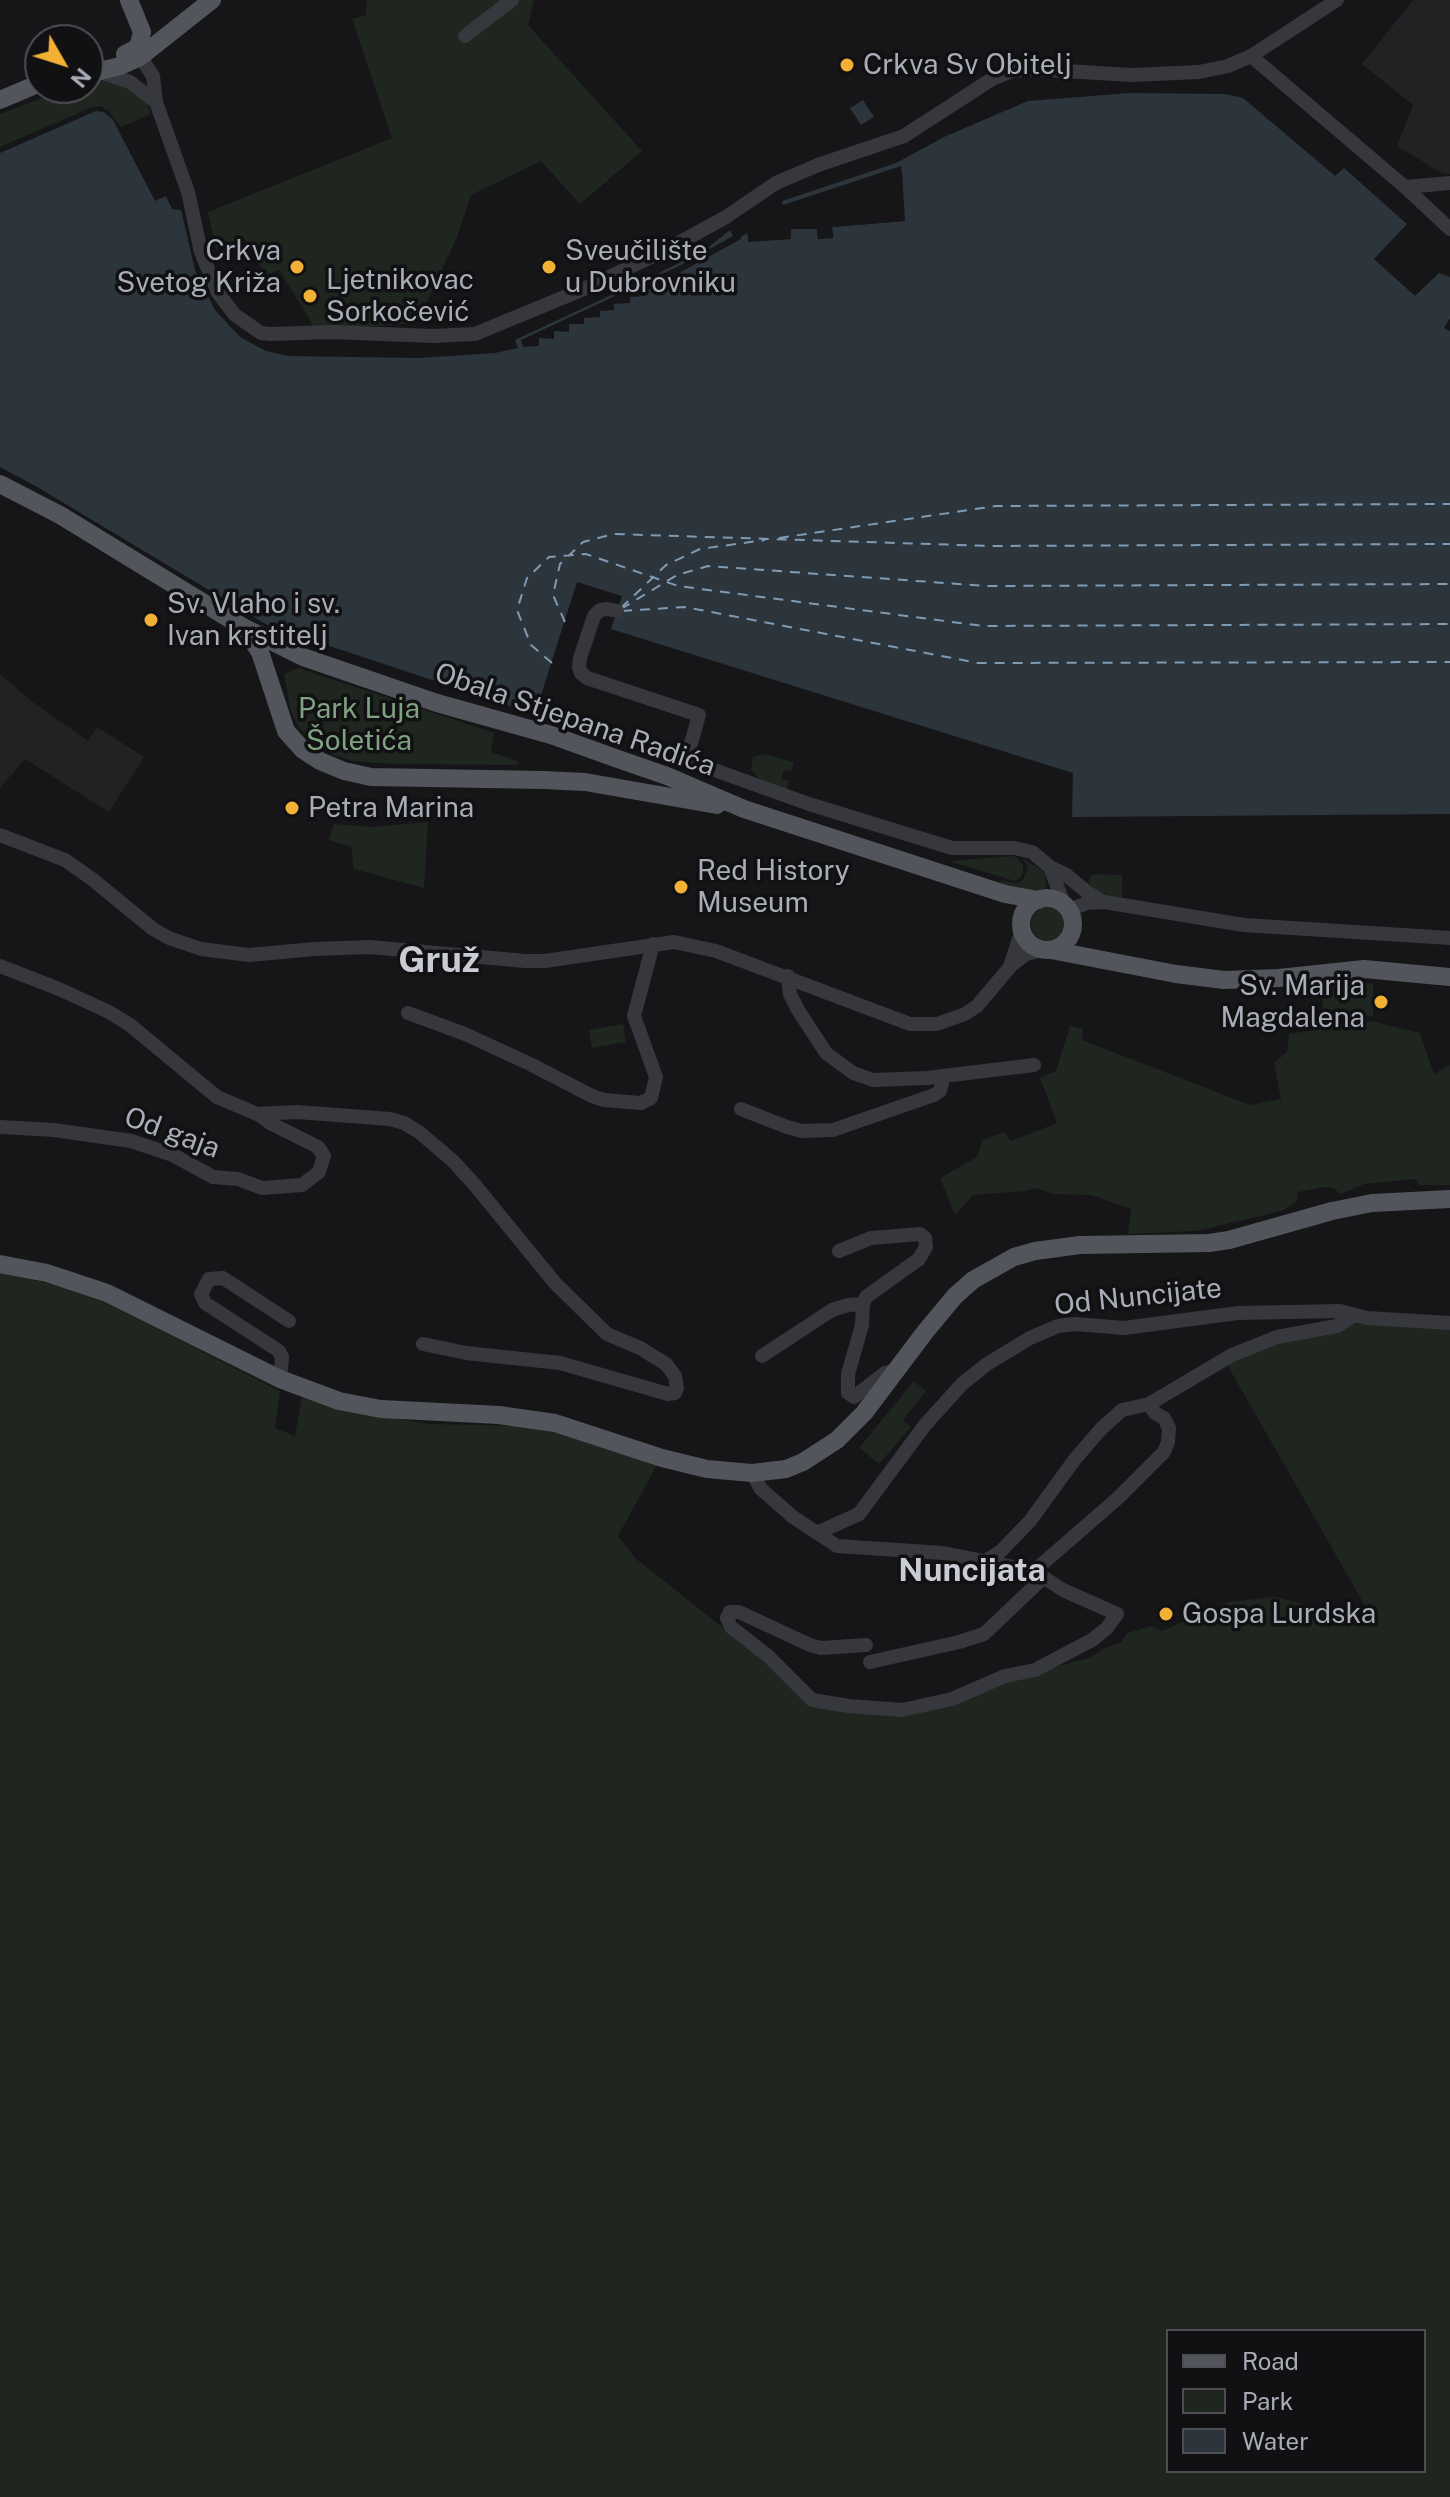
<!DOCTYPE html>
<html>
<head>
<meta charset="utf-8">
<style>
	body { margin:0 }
	#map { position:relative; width:1450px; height:2497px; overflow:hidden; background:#161618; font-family:"Public Sans",sans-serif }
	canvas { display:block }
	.legend { position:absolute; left:1166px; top:2329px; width:260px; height:144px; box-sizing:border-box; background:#111113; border:2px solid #4d4f55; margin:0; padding:10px 14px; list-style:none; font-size:24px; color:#a8adb8 }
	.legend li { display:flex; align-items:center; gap:16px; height:40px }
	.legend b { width:40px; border:2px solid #4d4f55 }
	.north { position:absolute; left:24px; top:24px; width:80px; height:80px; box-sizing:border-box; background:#111113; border:2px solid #4d4f55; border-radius:50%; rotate:129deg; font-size:22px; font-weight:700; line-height:32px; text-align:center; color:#a8adb8 }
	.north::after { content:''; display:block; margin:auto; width:28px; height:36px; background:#f2b134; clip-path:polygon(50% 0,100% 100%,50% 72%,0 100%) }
</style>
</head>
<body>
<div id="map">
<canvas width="1450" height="2497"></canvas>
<ul class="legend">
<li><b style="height:10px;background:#53555c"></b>Road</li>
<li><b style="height:22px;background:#1e261f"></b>Park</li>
<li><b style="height:22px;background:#2c353c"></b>Water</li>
</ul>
<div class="north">N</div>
</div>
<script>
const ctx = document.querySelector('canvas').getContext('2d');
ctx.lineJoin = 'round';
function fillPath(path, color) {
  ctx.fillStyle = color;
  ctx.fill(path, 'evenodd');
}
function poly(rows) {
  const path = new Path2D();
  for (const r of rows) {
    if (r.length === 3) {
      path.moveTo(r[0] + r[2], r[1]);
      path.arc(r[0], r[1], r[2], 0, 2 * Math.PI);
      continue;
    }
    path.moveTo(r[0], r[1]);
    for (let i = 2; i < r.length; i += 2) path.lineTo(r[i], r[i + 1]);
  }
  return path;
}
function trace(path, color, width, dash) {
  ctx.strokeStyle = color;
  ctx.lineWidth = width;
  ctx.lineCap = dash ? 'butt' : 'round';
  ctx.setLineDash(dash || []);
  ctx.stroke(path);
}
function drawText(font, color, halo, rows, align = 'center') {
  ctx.font = font + ' "Public Sans",sans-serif';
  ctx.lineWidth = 7;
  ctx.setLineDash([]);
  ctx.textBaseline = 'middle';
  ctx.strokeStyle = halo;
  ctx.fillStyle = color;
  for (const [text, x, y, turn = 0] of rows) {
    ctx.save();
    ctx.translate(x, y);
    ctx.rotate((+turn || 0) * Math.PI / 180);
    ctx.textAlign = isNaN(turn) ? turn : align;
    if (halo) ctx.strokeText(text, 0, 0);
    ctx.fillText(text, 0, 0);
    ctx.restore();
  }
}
fillPath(poly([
	[1413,0,1450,0,1450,174,1443,174,1397,146,1413,105,1362,64],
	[0,674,30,700,88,741,97,727,144,757,109,812,25,759,0,788]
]), '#222225');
fillPath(poly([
	[367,0,534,0,528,25,642,151,580,204,541,161,471,195,457,237,417,323,316,330,279,270,266,276,243,237,216,249,208,212,392,138,352,19,366,15],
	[103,79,117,82,144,97,151,114,121,127,109,112,101,106,90,108,0,147,0,114,69,88,88,88,88,81],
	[298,668,494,733,491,752,517,761,519,765,393,764,354,761,333,755,314,743,300,729,291,712,284,674],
	[765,754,794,762,791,772,784,770,781,779,789,781,786,791,761,781,751,770,753,757],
	[428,822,424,888,354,869,351,847,329,840,334,824,373,827],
	[1015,856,1023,865,1023,872,1020,878,1015,881,948,861],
	[1023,859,1039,868,1045,874,1046,888,1041,893,999,885,1001,881,1018,883,1023,880,1028,868],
	[1094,874,1122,875,1122,902,1092,887,1089,884,1090,876],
	[1048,924,17],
	[1373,983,1373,1016,1323,1019,1322,987],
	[1371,1021,1420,1033,1434,1074,1450,1065,1450,1185,1419,1185,1416,1179,1364,1184,1341,1194,1333,1188,1324,1187,1298,1192,1297,1201,1284,1210,1252,1218,1196,1231,1128,1234,1131,1209,1092,1195,1053,1194,1036,1188,1025,1191,973,1195,955,1215,940,1178,977,1157,982,1140,1005,1132,1011,1141,1057,1123,1040,1078,1056,1071,1070,1026,1083,1029,1082,1040,1250,1105,1281,1099,1274,1063,1287,1052,1289,1034],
	[623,1024,626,1042,592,1048,589,1030],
	[0,1271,65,1288,110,1304,280,1391,275,1428,295,1436,302,1397,347,1410,428,1424,535,1426,658,1463,618,1536,635,1558,756,1654,809,1707,824,1706,879,1713,1089,1658,1105,1648,1121,1642,1127,1633,1152,1626,1162,1631,1228,1602,1275,1597,1308,1605,1368,1611,1226,1363,1256,1349,1353,1322,1450,1328,1450,2497,0,2497],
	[1168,2331,1424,2331,1424,2471,1168,2471],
	[914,1381,926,1391,903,1420,911,1427,879,1464,859,1448]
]), '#1e261f');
fillPath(poly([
	[1130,93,1225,94,1243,98,1335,176,1344,168,1407,224,1374,259,1415,296,1439,273,1450,277,1450,318,1444,328,1450,331,1450,814,1072,817,1073,773,611,629,622,596,577,582,535,714,269,626,39,488,0,467,0,153,96,111,104,112,113,120,155,201,166,196,172,209,181,210,195,270,215,310,240,337,266,351,288,356,419,358,495,353,518,348,515,340,671,267,710,246,730,230,733,236,679,266,681,272,741,239,741,237,747,233,749,241,791,239,791,229,817,229,818,239,833,237,832,227,904,221,901,166,783,205,782,201,896,163,944,137,1028,101],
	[863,100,874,117,861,125,850,108]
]), '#2c353c');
fillPath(poly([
	[902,170,905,221,832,227,833,238,818,239,817,229,791,229,791,239,748,242,748,229,752,237,787,235,787,228,790,225,818,225,821,227,821,234,828,234,828,226,831,223,901,217,898,171],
	[892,196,894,210,893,213,868,213,868,197],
	[679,266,681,273,660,284,660,289,645,289,645,296,630,297,630,303,614,304,614,310,600,311,600,317,584,318,584,324,569,324,569,332,554,331,554,339,539,338,539,346,523,347,521,340]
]), '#161618');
trace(poly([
	[779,538,996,506,1450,504],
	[621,608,666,565,700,549,765,540],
	[621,609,677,575,708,566,987,586,1450,584],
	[622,611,685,607,978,663,1450,662],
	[565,622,553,595,560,564,583,542,614,534,992,546,1450,544],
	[552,663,531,645,517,610,527,578,549,557,586,554,678,586,983,626,1450,624]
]), '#7f9bb3', 2, [10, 8]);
trace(poly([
	[465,36,512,0],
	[135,49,153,76,156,102,188,192,201,252,218,293,235,315,261,333,270,334,331,332,433,336,475,334,579,291,662,252,726,217,776,183,818,165,904,136,992,79,1012,71,1032,69,1131,75,1199,72,1228,66,1251,56,1337,0],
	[1251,56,1405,187,1450,229],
	[100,72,130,82,156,102],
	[1405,187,1450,183],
	[617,611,607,609,600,610,594,616,580,658,579,667,581,673,587,678,699,715,689,751,691,759,695,763,809,804,952,848,1014,848,1032,852,1050,867,1064,904],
	[0,835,65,860,92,879,153,929,169,938,201,949,249,955,315,949,370,947,525,961,545,961,674,942,716,951,910,1024,937,1024,965,1014,977,1006,1010,967,1022,930],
	[1050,867,1065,874,1087,892,1104,902],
	[1069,910,1087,903,1104,902,1244,925,1450,938],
	[1013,964,1026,954,1043,950],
	[0,966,59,989,109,1012,130,1025,217,1097,250,1111,257,1114,297,1112,390,1119,404,1123,419,1132,453,1161,474,1184,555,1283,607,1334,640,1348,666,1364,675,1376,677,1388,675,1393,668,1394,560,1363,466,1353,423,1344],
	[788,976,790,994,798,1010,826,1053,853,1073,873,1080,927,1078,1034,1065],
	[408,1013,465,1034,530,1064,592,1096,604,1100,641,1103,651,1098,656,1077,634,1016,653,944],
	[741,1109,787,1127,802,1131,833,1130,934,1095,940,1091,942,1084,940,1076],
	[0,1127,54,1130,131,1141,173,1155,213,1177,238,1179,262,1188,302,1185,319,1172,324,1156,318,1147,270,1123,258,1114],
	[839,1251,871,1238,920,1234,925,1238,926,1247,919,1259,866,1297,863,1304,862,1325,848,1374,848,1393,854,1397,885,1373,896,1371],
	[762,1356,832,1310,848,1305,863,1304],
	[280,1379,282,1357,279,1351,205,1303,201,1294,209,1279,223,1278,289,1321],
	[752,1473,761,1489,793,1517,837,1546,943,1553,1034,1571,1063,1590,1117,1614,1107,1628,1092,1640,1035,1670,1005,1676,952,1699,902,1710,849,1706,812,1700,768,1656,731,1627,727,1618,730,1612,739,1612,810,1645,821,1648,866,1645],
	[817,1533,859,1514,925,1425,962,1384,987,1364,1030,1338,1058,1326,1075,1324,1124,1328,1238,1313,1340,1311,1367,1318,1450,1323],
	[984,1562,1000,1552,1030,1521,1075,1459,1101,1429,1122,1410,1149,1404,1232,1355,1277,1337,1337,1326,1354,1315],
	[1034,1571,1118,1498,1164,1452,1168,1442,1169,1428,1164,1418,1155,1413,1149,1404],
	[870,1662,959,1642,984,1634,1043,1578]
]), '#37383d', 14);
trace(poly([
	[125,54,135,49,139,44,142,32,129,0],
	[88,74,120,66,140,57,212,0],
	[0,100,40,83],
	[0,484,60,515,243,627,303,657,437,703,551,735,618,759,667,776,744,809,1005,894,1038,900],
	[245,629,260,652,286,731,303,750,320,761,344,771,371,777,544,780,585,782,717,805],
	[1047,924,26],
	[1051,950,1176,974,1224,980,1279,978,1364,969,1450,977],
	[0,1264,47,1273,107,1293,280,1379,339,1401,381,1409,499,1415,555,1423,662,1458,707,1469,752,1473,786,1469,803,1462,837,1440,864,1413,925,1332,955,1296,973,1280,1014,1257,1035,1251,1080,1245,1209,1243,1229,1240,1332,1211,1372,1203,1450,1199]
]), '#53555c', 18);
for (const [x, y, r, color] of [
	[847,65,8,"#f2b134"],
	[297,267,8,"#f2b134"],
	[549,267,8,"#f2b134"],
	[310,296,8,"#f2b134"],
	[151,620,8,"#f2b134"],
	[292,808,8,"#f2b134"],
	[681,887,8,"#f2b134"],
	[1381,1002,8,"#f2b134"],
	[1166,1614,8,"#f2b134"]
]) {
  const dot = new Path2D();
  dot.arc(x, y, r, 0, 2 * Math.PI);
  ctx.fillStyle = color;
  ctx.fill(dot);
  trace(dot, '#111113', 3);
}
drawText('28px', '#a8adb8', '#111113', [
	["Crkva Sv Obitelj",863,65],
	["Crkva",281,251,"right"],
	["Svetog Križa",281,283,"right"],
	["Sveučilište",565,251],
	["u Dubrovniku",565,283],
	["Ljetnikovac",326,280],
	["Sorkočević",326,312],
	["Sv. Vlaho i sv.",167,604],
	["Ivan krstitelj",167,636],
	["Petra Marina",308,808],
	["Red History",697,871],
	["Museum",697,903],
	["Sv. Marija",1365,986,"right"],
	["Magdalena",1365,1018,"right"],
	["Gospa Lurdska",1182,1614]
], 'left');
drawText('28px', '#7fa381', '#111113', [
	["Park Luja",359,709],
	["Šoletića",359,741]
]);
drawText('28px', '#a8adb8', '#111113', [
	["Obala Stjepana Radića",575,720,19],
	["Od gaja",172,1133,20],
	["Od Nuncijate",1138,1297,-6]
]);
drawText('bold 32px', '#c9ccd4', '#111113', [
	["Nuncijata",972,1571]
]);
drawText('bold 36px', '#c9ccd4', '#111113', [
	["Gruž",439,961]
]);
</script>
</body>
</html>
